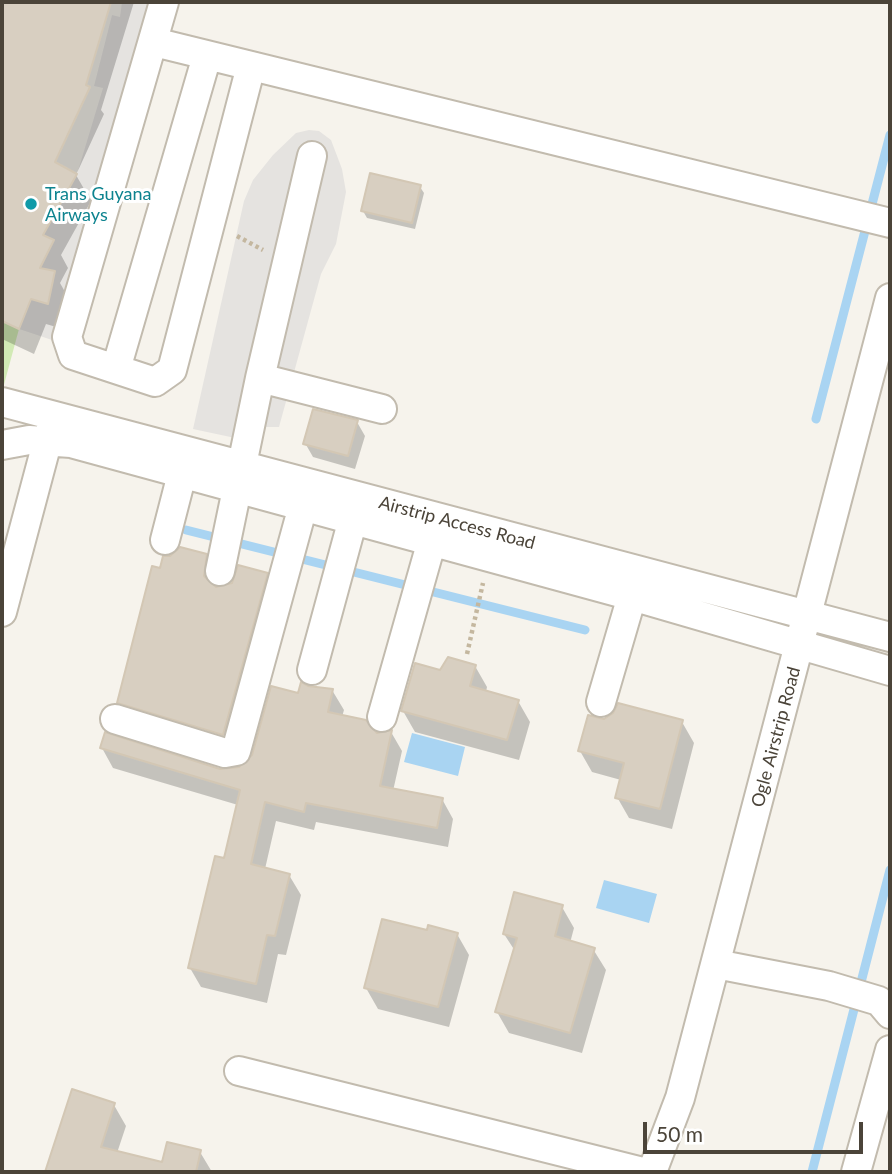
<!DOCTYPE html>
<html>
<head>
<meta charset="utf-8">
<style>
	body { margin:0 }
	#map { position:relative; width:892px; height:1174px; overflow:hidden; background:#f6f3ec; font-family:Lato,sans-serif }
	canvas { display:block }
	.frame { position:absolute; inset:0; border:4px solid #4b4439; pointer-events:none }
	.scale { position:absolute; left:643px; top:1122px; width:220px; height:32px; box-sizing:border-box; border:4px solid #4b4439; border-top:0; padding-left:9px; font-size:21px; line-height:24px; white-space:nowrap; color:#4b4439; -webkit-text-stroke:5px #fff; paint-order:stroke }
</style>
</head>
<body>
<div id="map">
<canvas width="892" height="1174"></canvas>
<div class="frame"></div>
<div class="scale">50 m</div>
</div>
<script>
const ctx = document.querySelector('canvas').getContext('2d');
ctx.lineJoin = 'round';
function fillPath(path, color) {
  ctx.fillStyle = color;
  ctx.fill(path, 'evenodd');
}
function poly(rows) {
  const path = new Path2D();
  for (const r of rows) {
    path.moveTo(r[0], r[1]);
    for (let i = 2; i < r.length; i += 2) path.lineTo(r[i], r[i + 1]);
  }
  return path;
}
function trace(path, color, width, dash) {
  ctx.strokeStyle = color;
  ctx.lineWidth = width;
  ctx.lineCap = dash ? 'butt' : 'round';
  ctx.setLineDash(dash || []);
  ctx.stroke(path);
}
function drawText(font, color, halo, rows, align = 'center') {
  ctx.font = font + ' Lato,sans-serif';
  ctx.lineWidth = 6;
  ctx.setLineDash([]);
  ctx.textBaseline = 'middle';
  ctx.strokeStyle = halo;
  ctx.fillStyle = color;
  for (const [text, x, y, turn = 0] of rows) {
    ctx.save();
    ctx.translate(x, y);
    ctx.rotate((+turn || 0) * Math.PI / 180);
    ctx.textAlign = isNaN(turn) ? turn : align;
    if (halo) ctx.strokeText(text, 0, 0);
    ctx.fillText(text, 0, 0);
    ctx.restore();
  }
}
fillPath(poly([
	[2,321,19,329,2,392]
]), '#d2eab5');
fillPath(poly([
	[122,2,149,2,130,96,61,343,19,329,31,299,48,303,55,271,40,268,43,235,77,174,103,88,94,86,112,15,120,17],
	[309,130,319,131,331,140,342,169,346,192,336,244,321,274,279,427,262,427,254,442,193,429,244,201,253,180,273,155,296,133]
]), '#e5e3e0');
fillPath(poly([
	[412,733,465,747,458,776,404,762],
	[604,880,657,894,649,923,596,908]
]), '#a9d4f2');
fillPath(poly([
	[2,2,134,2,101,110,104,114,76,175,91,201,61,255,68,268,60,283,69,299,63,329,46,324,34,354,2,339],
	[420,187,424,193,415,229,367,218,363,211],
	[357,422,365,436,355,469,313,457,305,443],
	[205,555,221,582,220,588,266,574,282,601,238,761,134,729,119,703,161,571,171,557],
	[137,707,232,736,231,739,137,711],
	[475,666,487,687,486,692,518,701,530,722,519,760,415,732,403,711,440,672],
	[318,687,332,690,344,710,342,717,376,735,391,732,402,751,393,791,442,799,453,819,448,847,316,822,314,830,276,821,265,869,289,875,301,895,286,955,278,954,267,1003,201,987,190,968,225,860,238,805,113,768,102,748,220,771,240,769,254,756,299,695,308,688],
	[605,721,682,722,694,743,672,829,629,818,617,797,621,780,592,772,580,751],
	[562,907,574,928,570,943,593,949,606,970,582,1053,509,1033,497,1012,515,951,504,934],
	[428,933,457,934,469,955,449,1027,378,1009,366,988],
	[114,1105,126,1126,117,1153,163,1165,200,1152,212,1172,48,1172]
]), '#0003');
trace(poly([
	[816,419,890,135],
	[186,530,585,630],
	[812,1172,890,870]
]), '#a9d4f2', 9);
const building = poly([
	[2,2,111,2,86,85,90,87,55,162,77,174,43,235,54,240,40,268,55,271,48,304,31,299,19,329,2,321,2,2],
	[370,173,421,185,412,223,361,211,370,173],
	[313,409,358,420,348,456,303,444,313,409],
	[180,547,207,554,204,576,216,587,232,583,238,565,268,573,223,735,117,703,152,566,160,568,163,556,170,556,180,547],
	[448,657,476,665,470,686,519,700,507,740,401,711,415,663,440,670,448,657],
	[301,682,308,686,333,689,328,712,366,720,377,733,392,730,380,786,443,798,437,828,306,803,304,812,265,802,251,864,290,874,275,936,267,935,256,984,188,968,215,856,224,858,240,790,100,748,105,732,220,769,239,767,252,755,271,686,298,693,301,682],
	[618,703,683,720,660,809,615,798,624,763,578,751,588,715,604,719,613,713,618,703],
	[514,892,563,905,555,936,595,948,570,1033,495,1012,517,938,503,934,514,892],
	[382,919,427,930,428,925,458,933,438,1007,364,988,382,919],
	[72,1089,115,1103,101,1147,162,1162,167,1142,201,1150,196,1172,45,1172,72,1089]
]);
fillPath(building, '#d8cfc1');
trace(building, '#d3c7b4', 2);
const minor = poly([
	[164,2,67,337,73,355,155,382,172,370,251,66],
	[154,42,890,223],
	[116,369,207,56],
	[260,378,382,409],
	[2,402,890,637],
	[2,445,29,440,71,443,632,596,890,671],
	[165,540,182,474],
	[220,571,260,378,312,156],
	[2,612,52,424],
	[312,670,353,519],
	[601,702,632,596],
	[382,717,431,544],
	[115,719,225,753,236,751,303,506],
	[716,964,829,986,879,1001,890,1014],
	[239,1071,643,1172],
	[652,1172,680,1098,890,298],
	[856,1172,890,1050]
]);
trace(minor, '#c2bbae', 32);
trace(poly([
	[237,236,263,250],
	[467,654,483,583]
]), '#c4b79f', 4.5, [3.5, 3.5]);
trace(minor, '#fff', 28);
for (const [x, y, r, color] of [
	[31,204,7,"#0f9aa8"]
]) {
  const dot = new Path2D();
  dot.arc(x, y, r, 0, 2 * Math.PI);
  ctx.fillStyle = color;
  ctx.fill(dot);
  trace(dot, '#fff', 2.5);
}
drawText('18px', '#0d838f', '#fff', [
	["Trans Guyana",45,194],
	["Airways",45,215]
], 'left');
drawText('18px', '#4b4439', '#fff', [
	["Airstrip Access Road",457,523,15],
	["Ogle Airstrip Road",776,737,-75]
]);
</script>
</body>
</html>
